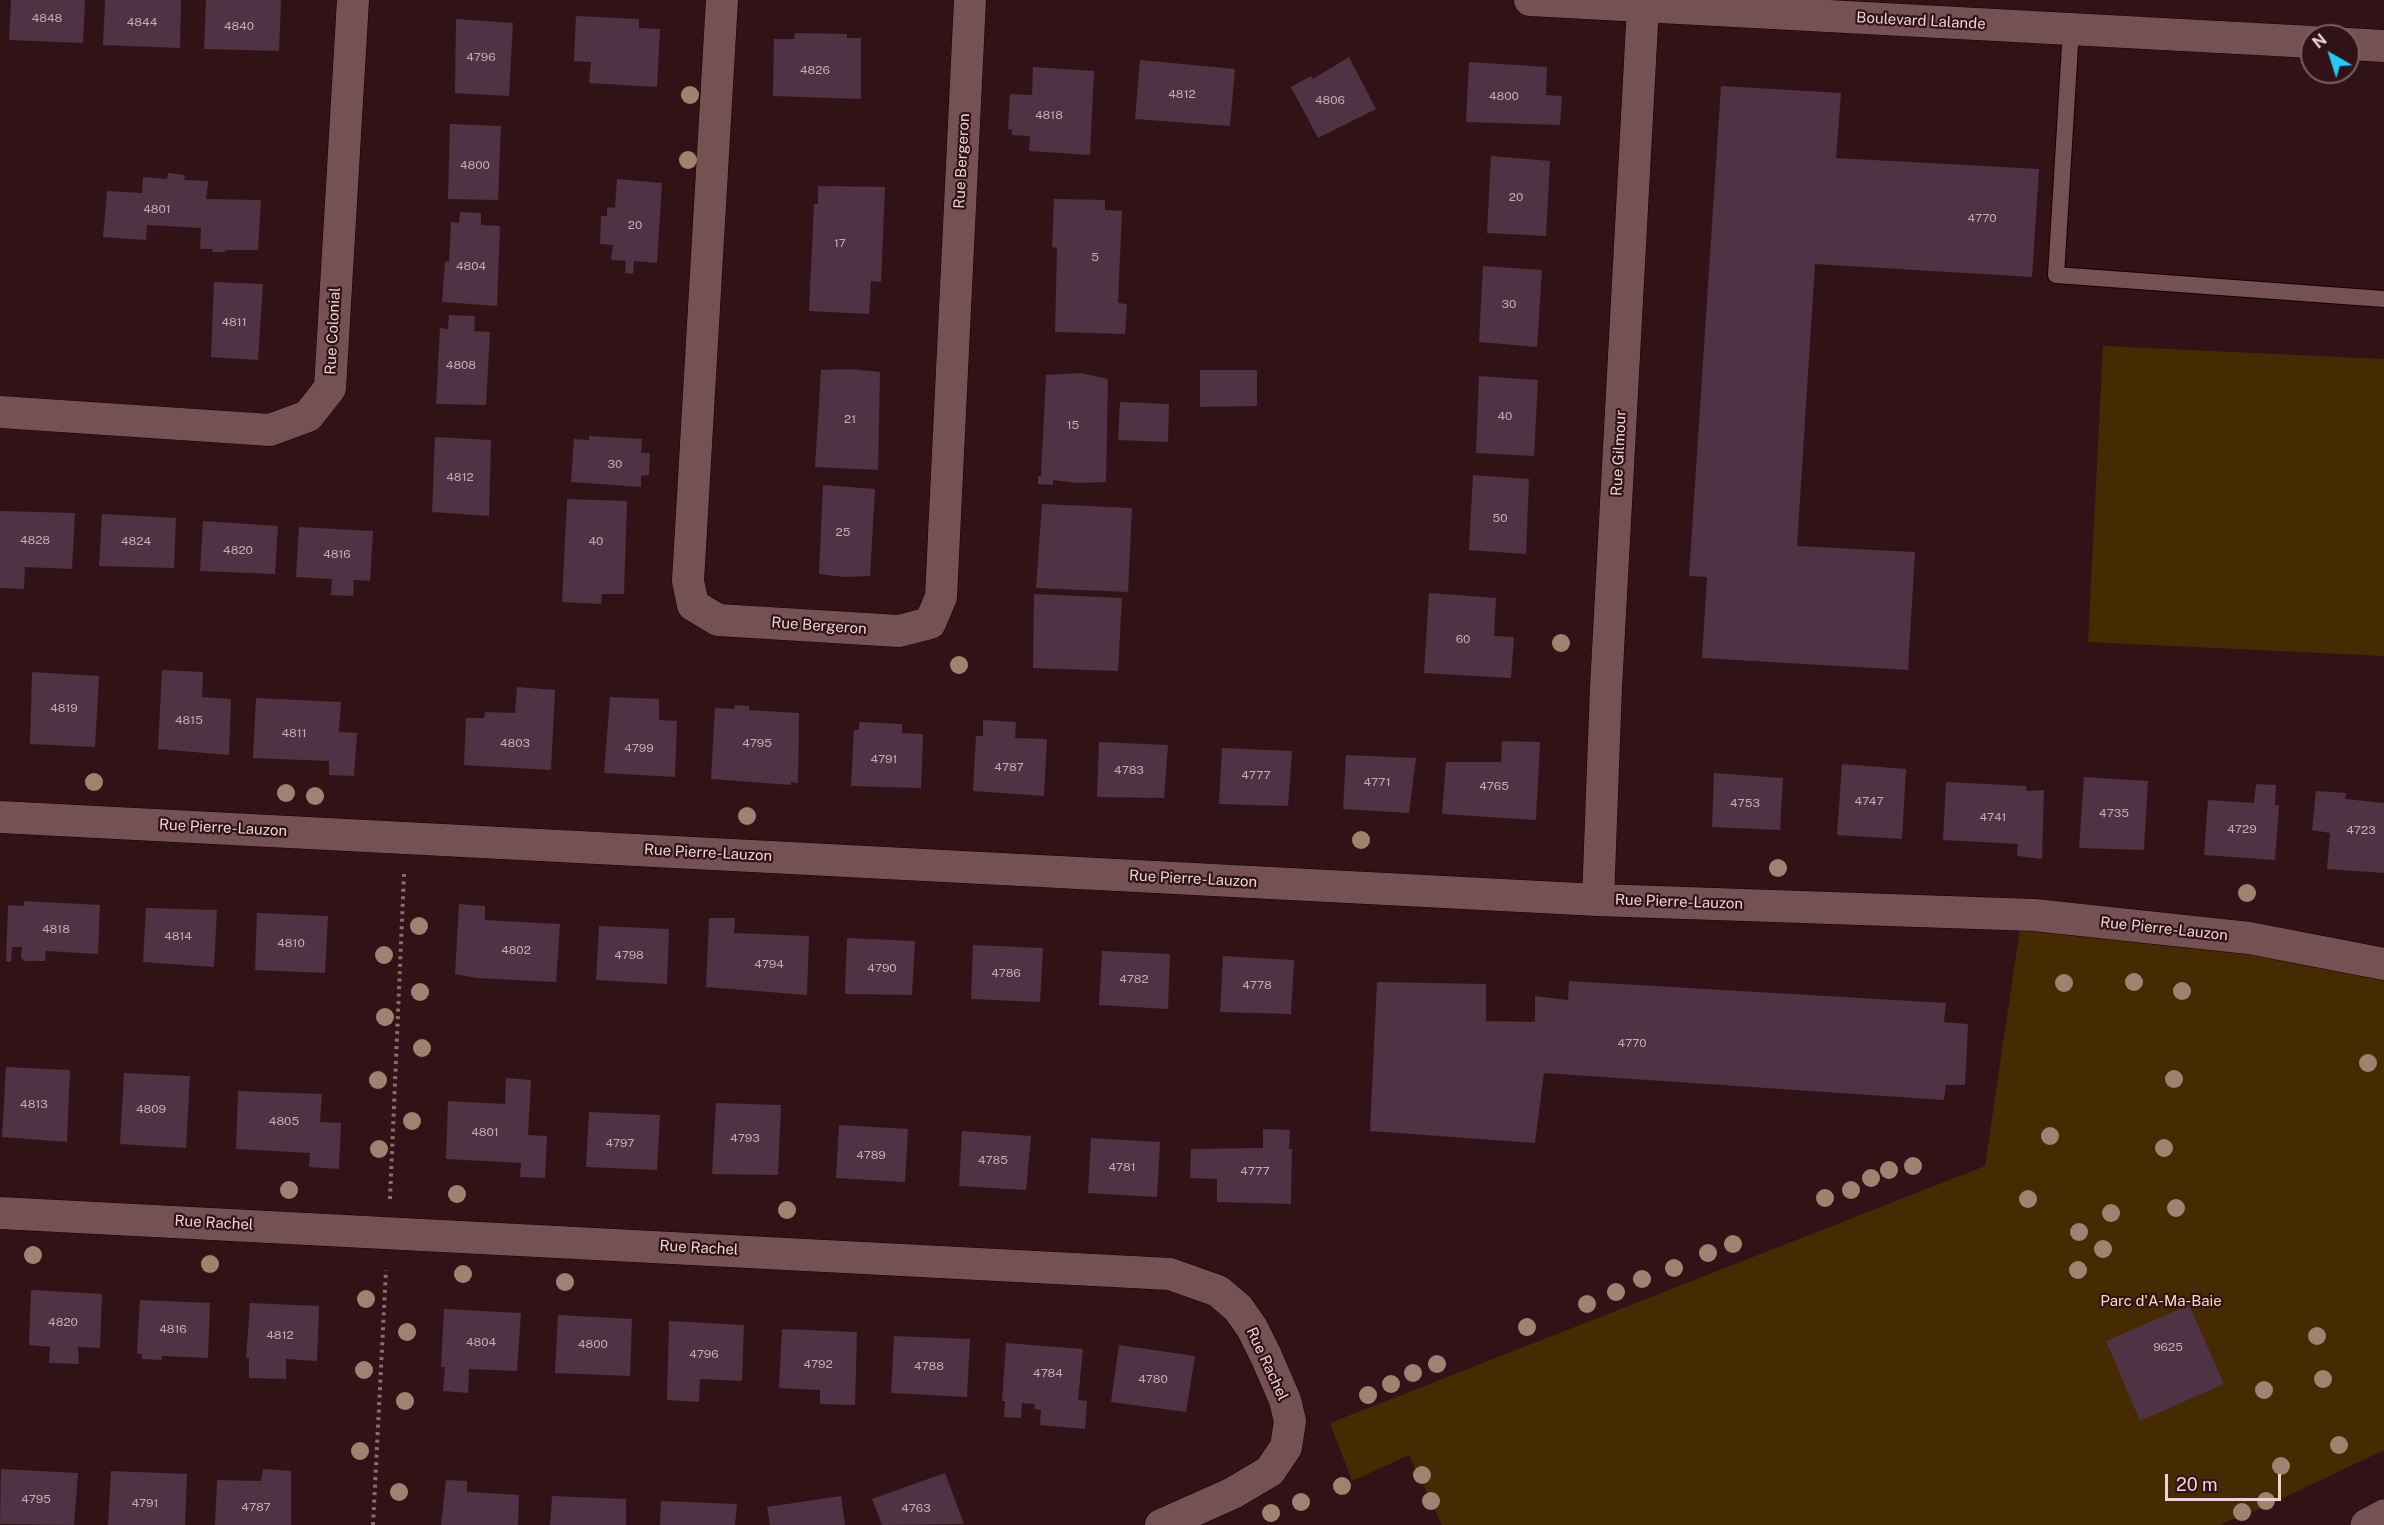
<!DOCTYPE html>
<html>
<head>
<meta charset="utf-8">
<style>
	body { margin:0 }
	#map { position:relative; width:2384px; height:1525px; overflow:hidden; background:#311317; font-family:"Public Sans",sans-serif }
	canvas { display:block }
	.north { position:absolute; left:2300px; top:24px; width:60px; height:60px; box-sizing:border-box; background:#311317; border:2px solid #7b6063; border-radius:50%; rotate:321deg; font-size:16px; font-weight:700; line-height:24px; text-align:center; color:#ead4d6 }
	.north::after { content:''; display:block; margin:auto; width:21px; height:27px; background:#25c9fe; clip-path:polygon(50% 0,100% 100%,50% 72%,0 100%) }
	.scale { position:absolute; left:2165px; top:1474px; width:116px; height:27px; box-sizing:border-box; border:3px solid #ead4d6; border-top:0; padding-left:8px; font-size:18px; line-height:21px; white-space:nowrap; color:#ead4d6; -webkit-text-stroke:4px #311317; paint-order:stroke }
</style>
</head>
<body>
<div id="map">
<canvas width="2384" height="1525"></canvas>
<div class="north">N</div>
<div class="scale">20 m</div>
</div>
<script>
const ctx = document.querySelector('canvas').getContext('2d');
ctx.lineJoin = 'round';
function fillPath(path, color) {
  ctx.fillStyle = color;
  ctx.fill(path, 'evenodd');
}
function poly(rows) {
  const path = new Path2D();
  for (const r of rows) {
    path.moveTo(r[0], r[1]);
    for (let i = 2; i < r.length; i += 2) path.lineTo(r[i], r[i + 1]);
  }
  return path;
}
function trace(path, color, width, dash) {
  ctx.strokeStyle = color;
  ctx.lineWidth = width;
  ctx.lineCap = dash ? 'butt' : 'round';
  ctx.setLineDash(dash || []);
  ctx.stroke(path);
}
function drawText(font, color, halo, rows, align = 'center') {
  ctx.font = font + ' "Public Sans",sans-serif';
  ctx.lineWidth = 4.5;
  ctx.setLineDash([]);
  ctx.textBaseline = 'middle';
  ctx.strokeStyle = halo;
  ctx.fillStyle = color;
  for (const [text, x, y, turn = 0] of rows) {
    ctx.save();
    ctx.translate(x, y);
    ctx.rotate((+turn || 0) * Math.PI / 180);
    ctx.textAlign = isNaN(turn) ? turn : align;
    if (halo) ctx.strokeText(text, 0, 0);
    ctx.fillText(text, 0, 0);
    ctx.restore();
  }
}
fillPath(poly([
	[2103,346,2384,359,2384,656,2088,642],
	[2022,915,2384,964,2384,1450,2260,1509,2219,1525,1442,1525,1409,1455,1352,1481,1330,1423,1985,1166]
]), '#462a01');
fillPath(poly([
	[11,0,85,0,83,43,9,40],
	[105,0,181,0,180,48,103,45],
	[206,0,281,0,279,51,204,49],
	[576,16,639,19,639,28,660,29,657,87,589,83,591,62,574,61],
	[456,19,513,23,509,96,455,93],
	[795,33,847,34,847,38,861,38,861,99,773,96,774,39,794,39],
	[1349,57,1376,109,1318,138,1291,87,1311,76,1313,79],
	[1140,60,1235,69,1230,126,1135,119],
	[1469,62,1547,67,1546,95,1562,96,1560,125,1466,122],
	[1033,67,1094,71,1090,155,1029,151,1030,136,1012,135,1012,130,1008,129,1010,94,1032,95],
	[1721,86,1841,93,1836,158,2039,169,2032,277,1815,264,1797,546,1915,552,1908,670,1702,658,1707,577,1689,576],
	[450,124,501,126,498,200,448,199],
	[1491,156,1550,161,1546,236,1487,233],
	[168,173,185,175,184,180,208,181,206,199,261,200,258,250,225,250,225,252,213,252,212,249,200,249,201,228,147,225,146,240,103,237,107,191,142,193,143,177,167,179],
	[617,179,662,183,657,263,634,261,633,274,625,273,626,261,611,260,613,245,600,244,601,216,607,216,607,207,615,208],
	[818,186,885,187,881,282,871,281,869,314,809,311,814,204,818,204],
	[1054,199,1105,200,1105,210,1122,211,1118,303,1127,304,1125,334,1055,332,1057,248,1052,247],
	[460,212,481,213,481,225,500,226,497,306,442,302,445,261,449,262,451,222,459,223],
	[1483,266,1542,270,1537,347,1479,342],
	[214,282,263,284,258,360,211,357],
	[449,315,475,316,474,331,490,332,486,405,436,404,440,328,448,329],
	[850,369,880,372,878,470,815,467,821,370],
	[1200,370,1257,370,1257,406,1200,407],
	[1081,373,1108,379,1106,482,1077,483,1053,480,1053,485,1038,484,1038,476,1041,476,1046,375],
	[1479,376,1538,380,1534,456,1476,453],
	[1120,402,1169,404,1168,442,1118,440],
	[589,436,642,439,641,453,650,453,649,475,641,476,641,487,571,482,574,439,589,440],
	[435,437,491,440,489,516,432,512],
	[1473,475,1529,479,1526,554,1469,550],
	[823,485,875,489,870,576,844,577,819,574],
	[567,499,627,501,624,594,602,594,601,604,562,602],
	[1042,504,1132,508,1128,592,1036,588],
	[0,511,75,513,72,569,25,567,24,589,0,588],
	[102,514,176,518,174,568,99,566],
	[203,521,278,526,275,574,200,571],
	[299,527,373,531,370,581,354,580,353,596,331,595,332,579,296,577],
	[1429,593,1496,598,1494,636,1514,637,1511,678,1424,673],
	[1034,594,1122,598,1118,671,1033,668],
	[162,670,203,672,202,697,231,699,229,755,158,749],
	[32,672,99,676,95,747,30,744],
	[517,687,555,690,551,770,464,765,466,718,484,718,485,712,515,713],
	[610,697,659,699,659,720,677,721,675,777,604,773],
	[256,698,341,702,339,732,357,733,354,776,329,775,329,761,253,758],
	[735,705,749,706,749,710,799,713,798,783,791,782,791,785,711,779,715,708,734,709],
	[983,720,1016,722,1015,738,1047,739,1044,796,973,791,976,736,983,736],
	[859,722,902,724,902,733,923,734,921,788,851,786,854,730,859,730],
	[1502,741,1540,742,1536,820,1442,814,1446,762,1501,762],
	[1099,742,1168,745,1164,798,1097,797],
	[1222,748,1292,751,1288,806,1219,804],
	[1346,755,1416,758,1409,813,1343,809],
	[1842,764,1906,769,1902,839,1837,835],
	[1714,773,1783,778,1780,830,1712,827],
	[2084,777,2148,781,2144,850,2079,848],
	[1946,782,2026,786,2027,791,2044,790,2042,859,2017,856,2018,844,1943,840],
	[2256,784,2276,785,2275,805,2279,805,2275,860,2204,855,2208,800,2254,803],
	[2316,791,2346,793,2345,799,2384,803,2384,873,2327,869,2330,833,2312,830],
	[24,901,100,905,98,954,46,951,45,961,25,961,21,958,22,947,12,947,11,962,6,961,8,905,24,906],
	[459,904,485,906,485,920,560,924,556,982,476,978,455,974],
	[146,908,217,910,214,967,143,962],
	[257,913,328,916,325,973,255,970],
	[709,918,735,918,734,933,809,936,807,995,706,987],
	[599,926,669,929,667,984,596,980],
	[847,938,915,941,912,995,845,994],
	[973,945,1043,948,1040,1002,971,999],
	[1102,951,1170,954,1168,1009,1099,1005],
	[1223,956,1294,960,1291,1014,1220,1012],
	[1569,981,1946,1003,1944,1022,1968,1024,1965,1085,1946,1085,1944,1100,1544,1073,1535,1143,1370,1131,1377,982,1486,984,1486,1021,1535,1022,1535,996,1568,1000],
	[6,1067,70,1070,67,1142,2,1137],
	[124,1073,190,1076,186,1148,120,1144],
	[506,1078,531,1080,528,1135,547,1136,545,1178,520,1177,521,1163,446,1159,448,1101,505,1104],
	[238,1091,322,1094,320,1122,341,1123,339,1169,309,1167,310,1153,236,1149],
	[716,1103,781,1105,778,1175,712,1174],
	[589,1112,660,1115,657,1170,586,1167],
	[839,1125,908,1129,905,1182,836,1178],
	[1263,1129,1290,1130,1289,1149,1292,1149,1291,1204,1217,1202,1217,1179,1190,1178,1191,1149,1263,1148],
	[962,1131,1031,1136,1026,1190,959,1186],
	[1091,1138,1160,1142,1157,1197,1088,1193],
	[31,1290,102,1294,100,1348,78,1347,79,1364,49,1363,50,1347,29,1345],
	[140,1300,210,1303,208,1358,162,1356,162,1360,142,1359,142,1354,137,1354],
	[250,1303,319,1306,317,1361,286,1359,286,1379,249,1378,249,1358,246,1358],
	[2189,1305,2224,1384,2140,1421,2106,1341],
	[444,1309,521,1313,517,1371,469,1369,468,1393,443,1391,445,1367,441,1367],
	[558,1315,632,1319,630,1376,555,1373],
	[669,1321,744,1325,742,1381,700,1379,699,1402,667,1400],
	[782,1329,857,1332,855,1405,820,1404,820,1390,779,1388],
	[894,1336,970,1339,967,1397,891,1393],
	[1006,1343,1083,1349,1078,1400,1087,1401,1085,1429,1040,1425,1041,1410,1034,1409,1035,1404,1022,1403,1021,1418,1004,1417,1005,1401,1002,1401],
	[1119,1345,1195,1356,1186,1412,1111,1402],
	[1,1469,78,1473,74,1525,0,1524],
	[263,1469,291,1471,291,1525,215,1525,217,1480,261,1481],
	[111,1471,187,1474,185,1525,108,1525],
	[945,1473,964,1524,882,1525,872,1499],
	[446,1480,467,1481,467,1492,519,1495,518,1525,441,1525],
	[552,1496,626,1499,626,1525,550,1525],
	[841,1496,845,1525,770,1525,767,1507],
	[661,1501,737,1504,735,1525,660,1525]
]), '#4f3243');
const lane = poly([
	[2071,29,2056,275,2384,299]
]);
const street = poly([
	[722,0,688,581,693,605,718,620,899,631,930,623,941,597,970,0],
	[1530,0,2312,42],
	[2348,44,2384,46],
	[0,412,270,430,308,416,330,388,353,0],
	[0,817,1598,900,2034,915,2249,938,2384,964],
	[1598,900,1606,687,1643,6],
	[0,1213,1170,1274,1218,1291,1238,1308,1252,1328,1266,1356,1285,1400,1290,1421,1286,1447,1270,1471,1233,1493,1161,1525]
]);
const secondary = poly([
	[2367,1525,2384,1516]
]);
trace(lane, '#170104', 18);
trace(street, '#170104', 33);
trace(secondary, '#170104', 34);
trace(poly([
	[390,1199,404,874],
	[373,1525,386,1270]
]), '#896e71', 4, [3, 4.5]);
trace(lane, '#755154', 16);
trace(street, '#755154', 32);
trace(secondary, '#755154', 33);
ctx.fillStyle = '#a18270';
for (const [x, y] of [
	[690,95],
	[688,160],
	[1561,643],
	[959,665],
	[94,782],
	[286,793],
	[315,796],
	[747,816],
	[1361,840],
	[1778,868],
	[2247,893],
	[419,926],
	[384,955],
	[2134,982],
	[2064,983],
	[2182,991],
	[420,992],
	[385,1017],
	[422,1048],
	[2368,1063],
	[2174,1079],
	[378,1080],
	[412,1121],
	[2050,1136],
	[2164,1148],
	[379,1149],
	[1913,1166],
	[1889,1170],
	[1871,1178],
	[289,1190],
	[1851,1190],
	[457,1194],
	[1825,1198],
	[2028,1199],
	[2176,1208],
	[787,1210],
	[2111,1213],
	[2079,1232],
	[1733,1244],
	[2103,1249],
	[1708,1253],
	[33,1255],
	[210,1264],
	[1674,1268],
	[2078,1270],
	[463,1274],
	[1642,1279],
	[565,1282],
	[1616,1292],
	[366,1299],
	[1587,1304],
	[1527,1327],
	[407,1332],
	[2317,1336],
	[1437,1364],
	[364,1370],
	[1413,1373],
	[2323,1379],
	[1391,1384],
	[2264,1390],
	[1368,1395],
	[405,1401],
	[2339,1445],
	[360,1451],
	[2281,1466],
	[1422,1475],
	[1342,1486],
	[399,1492],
	[1431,1501],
	[2266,1501],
	[1301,1502],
	[2242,1512],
	[1271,1513]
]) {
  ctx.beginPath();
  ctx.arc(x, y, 9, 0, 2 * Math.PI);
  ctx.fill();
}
drawText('12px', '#c3acb1', null, [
	["4848",47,18],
	["4844",142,22],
	["4840",239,26],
	["4796",481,57],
	["4826",815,70],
	["4812",1182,94],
	["4800",1504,96],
	["4806",1330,100],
	["4818",1049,115],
	["4800",475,165],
	["20",1516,197],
	["4801",157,209],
	["4770",1982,218],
	["20",635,225],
	["17",840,243],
	["5",1095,257],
	["4804",471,266],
	["30",1509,304],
	["4811",234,322],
	["4808",461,365],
	["40",1505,416],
	["21",850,419],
	["15",1073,425],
	["30",615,464],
	["4812",460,477],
	["50",1500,518],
	["25",843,532],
	["4828",35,540],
	["4824",136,541],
	["40",596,541],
	["4820",238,550],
	["4816",337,554],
	["60",1463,639],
	["4819",64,708],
	["4815",189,720],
	["4811",294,733],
	["4803",515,743],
	["4795",757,743],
	["4799",639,748],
	["4791",884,759],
	["4787",1009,767],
	["4783",1129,770],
	["4777",1256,775],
	["4771",1377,782],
	["4765",1494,786],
	["4747",1869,801],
	["4753",1745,803],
	["4735",2114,813],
	["4741",1993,817],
	["4729",2242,829],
	["4723",2361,830],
	["4818",56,929],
	["4814",178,936],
	["4810",291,943],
	["4802",516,950],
	["4798",629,955],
	["4794",769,964],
	["4790",882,968],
	["4786",1006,973],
	["4782",1134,979],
	["4778",1257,985],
	["4770",1632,1043],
	["4813",34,1104],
	["4809",151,1109],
	["4805",284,1121],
	["4801",485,1132],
	["4793",745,1138],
	["4797",620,1143],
	["4789",871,1155],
	["4785",993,1160],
	["4781",1122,1167],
	["4777",1255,1171],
	["4820",63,1322],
	["4816",173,1329],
	["4812",280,1335],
	["4804",481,1342],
	["4800",593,1344],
	["9625",2168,1347],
	["4796",704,1354],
	["4792",818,1364],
	["4788",929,1366],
	["4784",1048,1373],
	["4780",1153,1379],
	["4795",36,1499],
	["4791",145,1503],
	["4787",256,1507],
	["4763",916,1508]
]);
drawText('15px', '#ead4d6', '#311317', [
	["Boulevard Lalande",1921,21,3],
	["Rue Bergeron",962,161,-87],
	["Rue Colonial",333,331,-87],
	["Rue Gilmour",1619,453,-87],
	["Rue Bergeron",819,626,4],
	["Rue Pierre-Lauzon",223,828,3],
	["Rue Pierre-Lauzon",708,853,3],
	["Rue Pierre-Lauzon",1193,879,3],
	["Rue Pierre-Lauzon",1679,902,2],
	["Rue Pierre-Lauzon",2164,929,6],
	["Rue Rachel",214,1223,3],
	["Rue Rachel",699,1248,3],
	["Rue Rachel",1267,1364,65]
]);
drawText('15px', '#fcddb9', '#311317', [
	["Parc d'A-Ma-Baie",2161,1301]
]);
</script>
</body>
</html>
